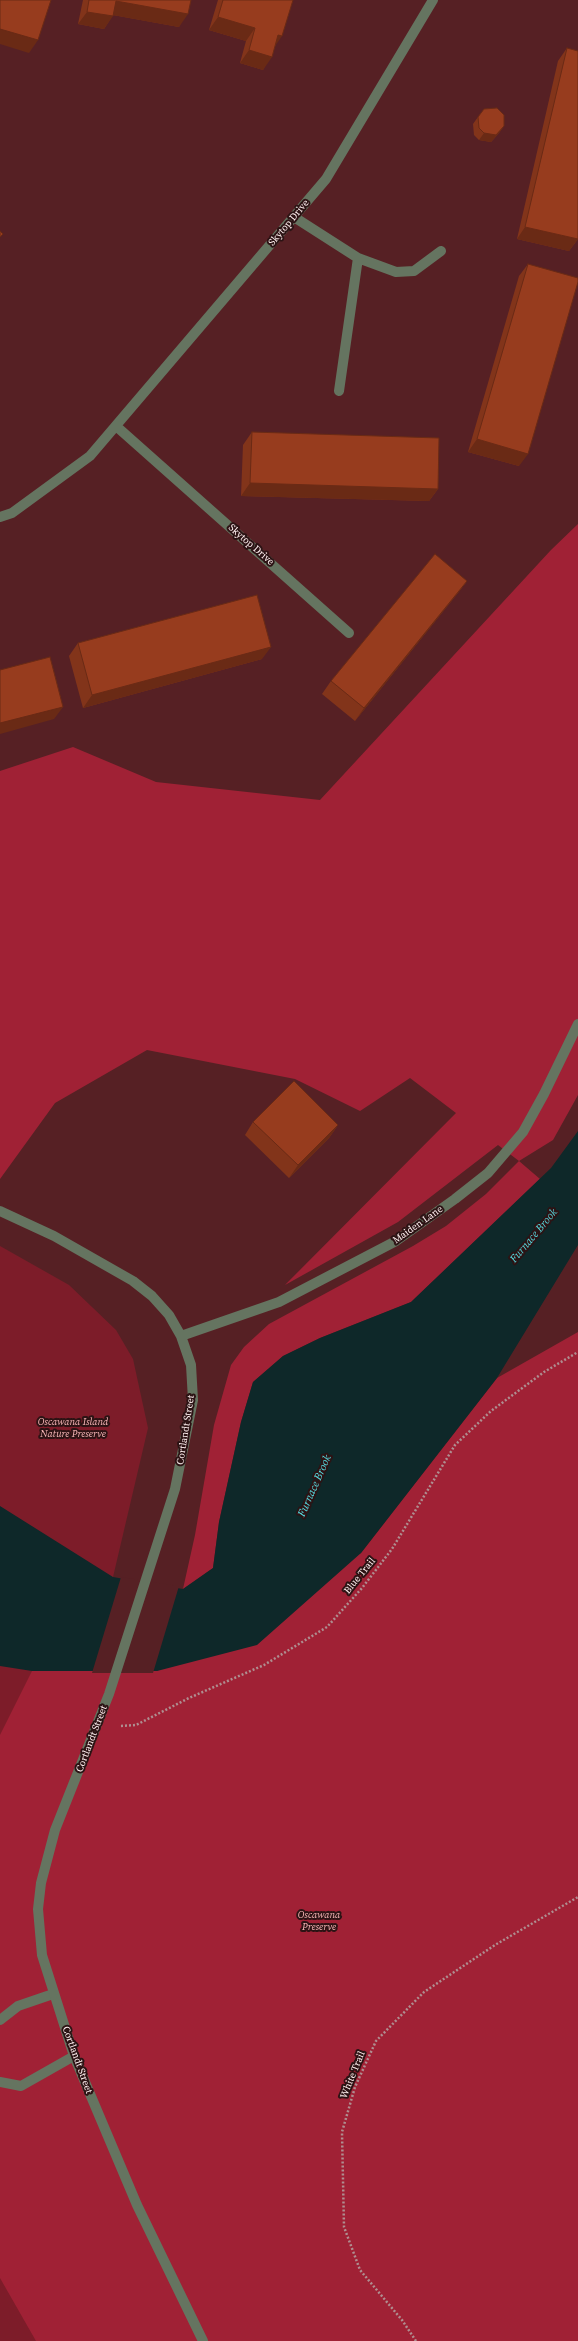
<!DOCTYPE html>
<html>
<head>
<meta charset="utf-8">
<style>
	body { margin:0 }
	canvas { display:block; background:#562024 }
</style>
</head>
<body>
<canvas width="578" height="2341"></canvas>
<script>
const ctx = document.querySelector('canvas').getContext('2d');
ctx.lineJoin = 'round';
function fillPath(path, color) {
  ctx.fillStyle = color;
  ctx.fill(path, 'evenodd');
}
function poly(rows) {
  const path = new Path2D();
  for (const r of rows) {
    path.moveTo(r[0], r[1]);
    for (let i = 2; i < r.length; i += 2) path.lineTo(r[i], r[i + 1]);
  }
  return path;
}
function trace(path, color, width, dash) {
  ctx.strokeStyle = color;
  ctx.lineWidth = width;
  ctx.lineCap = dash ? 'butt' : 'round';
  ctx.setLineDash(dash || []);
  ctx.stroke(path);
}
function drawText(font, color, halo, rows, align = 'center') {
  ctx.font = font + ' "Source Serif 4",serif';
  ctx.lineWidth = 4;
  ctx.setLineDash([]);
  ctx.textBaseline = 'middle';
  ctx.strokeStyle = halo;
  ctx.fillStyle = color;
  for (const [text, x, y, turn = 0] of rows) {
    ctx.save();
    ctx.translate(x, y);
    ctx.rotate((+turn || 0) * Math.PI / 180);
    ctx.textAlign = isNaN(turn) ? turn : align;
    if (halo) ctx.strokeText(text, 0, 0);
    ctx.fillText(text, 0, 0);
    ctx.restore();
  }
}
fillPath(poly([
	[0,1246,69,1285,116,1330,133,1359,148,1428,113,1577,85,1671,79,1716,185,2341,0,2341]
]), '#7d1c29');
fillPath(poly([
	[578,524,578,1095,553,1140,519,1161,540,1179,411,1302,320,1338,283,1356,253,1382,241,1422,219,1522,213,1568,183,1589,195,1535,214,1425,231,1365,244,1347,269,1324,413,1246,446,1226,486,1194,519,1161,498,1145,398,1222,285,1285,456,1113,410,1078,360,1111,295,1079,147,1050,55,1103,0,1179,0,771,73,747,156,782,320,800,551,550],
	[578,1332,578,2341,36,2341,0,2278,0,1735,32,1671,157,1671,361,1553,497,1378]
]), '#a02135');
fillPath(poly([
	[578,1131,578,1245,497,1378,361,1553,257,1645,157,1671,32,1671,0,1666,0,1506,113,1577,183,1589,213,1568,219,1522,241,1422,253,1382,283,1356,320,1338,411,1302,551,1168]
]), '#0e2829');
fillPath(poly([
	[121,1577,179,1586,153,1673,92,1673]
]), '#562024');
trace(poly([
	[121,1726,136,1725,189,1698,264,1665,327,1627,362,1588,392,1549,455,1445,491,1411,544,1372,578,1352],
	[416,2341,402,2320,360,2270,344,2227,342,2132,355,2087,376,2041,424,1992,495,1945,578,1897]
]), '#af8e90', 2.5, [2, 2]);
trace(poly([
	[294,217,358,258,339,391],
	[358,258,396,272,414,271,441,251],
	[0,2020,18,2006,53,1994],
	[0,2082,21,2086,74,2056]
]), '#657460', 10);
trace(poly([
	[116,426,349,633],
	[0,517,12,513,90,456,326,179,433,0],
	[0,1211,54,1236,133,1281,152,1296,169,1315,181,1336,191,1365,193,1400,175,1489,109,1694,55,1830,41,1883,38,1909,42,1955,74,2056,137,2205,203,2341],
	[181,1336,279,1302,396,1241,455,1199,488,1173,523,1132,544,1094,578,1024]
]), '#657460', 10);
fillPath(poly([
	[83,0,191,0,179,27,113,15,104,29,78,24],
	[218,0,293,0,275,46,263,70,240,63,246,41,209,30],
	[567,48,578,239,569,251,517,239,558,61],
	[478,117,504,126,499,133,491,142,479,140,474,135,473,124],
	[528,264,519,466,468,452,519,276],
	[252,432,438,489,429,501,241,496,243,445],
	[467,581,458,593,355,721,322,694,331,681],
	[78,643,262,659,83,708,69,656],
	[253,1122,338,1125,329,1138,289,1178,245,1135]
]), '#82341a');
fillPath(poly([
	[116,1,188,14,179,27,107,14],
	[87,12,113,16,104,29,78,24],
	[218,17,255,28,246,41,209,30],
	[0,29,38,40,29,53,0,44],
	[278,35,282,36,273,49],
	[249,50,272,57,263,70,240,63],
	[504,126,499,133,491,142,479,140,484,133],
	[525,227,578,239,569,251,517,239],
	[477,439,528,454,519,466,468,452],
	[250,483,438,489,429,501,241,496],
	[467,581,458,593,355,721,364,708],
	[271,647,262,659,83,708,92,695],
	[63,707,54,719,0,734,0,723],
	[338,1125,329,1138,289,1178,298,1165]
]), '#6a2a15');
const building = poly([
	[0,0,51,0,38,40,0,29,0,0],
	[89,0,191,0,188,14,116,1,113,16,87,12,89,0],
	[223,0,293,0,282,36,278,35,272,57,249,50,255,28,218,17,223,0],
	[567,48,578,51,578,239,525,227,567,48],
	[497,108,504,115,504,126,496,135,484,133,479,128,478,117,484,109,497,108],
	[0,231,3,234,0,237,0,231],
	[528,264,578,278,578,282,528,454,477,439,528,264],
	[252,432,439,438,438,489,250,483,252,432],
	[435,554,467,581,364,708,331,681,435,554],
	[257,595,271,647,92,695,78,643,257,595],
	[50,657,63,707,0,723,0,670,50,657],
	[294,1081,338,1125,298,1165,253,1122,294,1081]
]);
fillPath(building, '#973c1e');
trace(building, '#6a2a15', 1);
drawText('10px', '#fff0f0', '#2c1314', [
	["Skytop Drive",289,223,-50],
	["Skytop Drive",251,545,41],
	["Maiden Lane",418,1225,-35],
	["Cortlandt Street",186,1430,-81],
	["Blue Trail",360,1576,-51],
	["Cortlandt Street",92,1739,-69],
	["Cortlandt Street",77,2060,70],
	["White Trail",353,2075,-68]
]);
drawText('italic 10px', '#f7b5b6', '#2c1314', [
	["Oscawana Island",73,1422],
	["Nature Preserve",73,1434],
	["Oscawana",319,1915],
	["Preserve",319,1927]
]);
drawText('italic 11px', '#56dbe0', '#2c1314', [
	["Furnace Brook",534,1236,-50],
	["Furnace Brook",315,1486,-66]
]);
</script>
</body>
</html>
